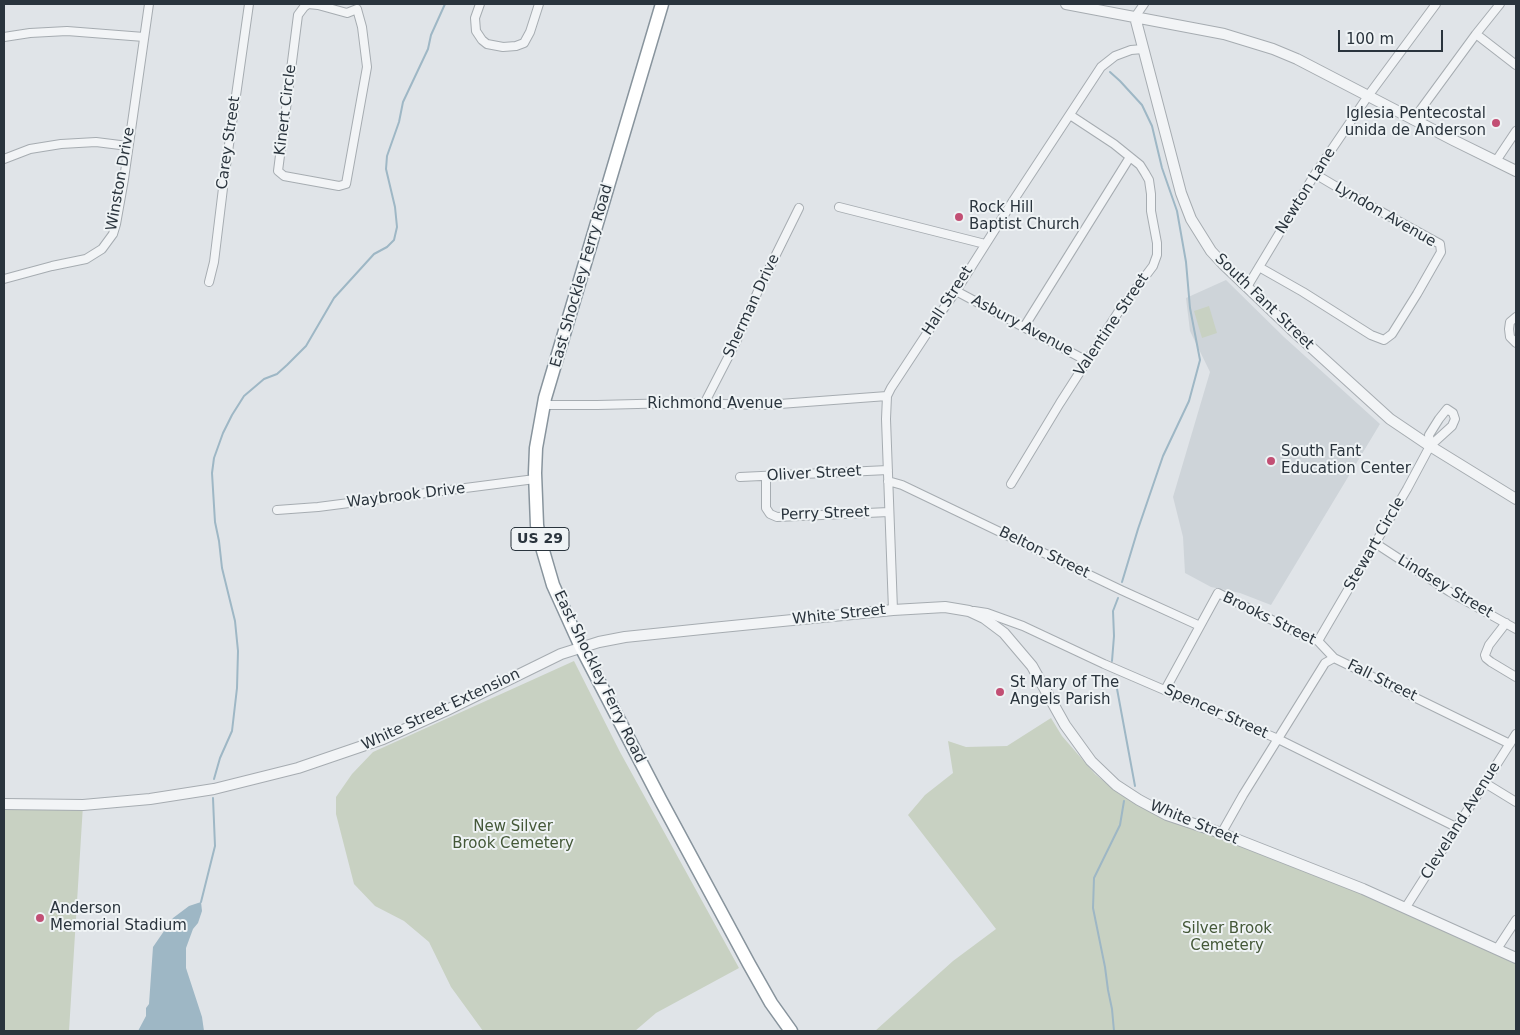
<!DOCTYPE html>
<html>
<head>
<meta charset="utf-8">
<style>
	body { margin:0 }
	#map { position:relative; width:1520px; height:1035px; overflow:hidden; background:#e0e4e8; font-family:"DejaVu Sans",sans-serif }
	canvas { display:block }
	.frame { position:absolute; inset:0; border:5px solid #2a343d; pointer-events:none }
	.scale { position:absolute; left:1338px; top:30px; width:105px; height:22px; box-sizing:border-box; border:2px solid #2a343d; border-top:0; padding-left:6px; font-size:15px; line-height:18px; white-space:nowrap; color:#2a343d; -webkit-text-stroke:4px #eff3f5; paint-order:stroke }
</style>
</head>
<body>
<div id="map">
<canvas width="1520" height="1035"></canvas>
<div class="frame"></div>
<div class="scale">100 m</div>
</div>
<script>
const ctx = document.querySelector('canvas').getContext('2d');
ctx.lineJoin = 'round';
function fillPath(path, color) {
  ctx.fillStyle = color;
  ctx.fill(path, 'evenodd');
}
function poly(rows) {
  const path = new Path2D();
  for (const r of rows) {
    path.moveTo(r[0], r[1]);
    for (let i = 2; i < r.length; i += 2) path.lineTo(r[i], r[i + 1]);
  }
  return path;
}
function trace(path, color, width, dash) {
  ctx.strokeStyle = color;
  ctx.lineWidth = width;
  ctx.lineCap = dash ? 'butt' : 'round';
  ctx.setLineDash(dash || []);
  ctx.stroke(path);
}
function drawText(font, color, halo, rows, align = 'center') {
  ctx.font = font + ' "DejaVu Sans",sans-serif';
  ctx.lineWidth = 4;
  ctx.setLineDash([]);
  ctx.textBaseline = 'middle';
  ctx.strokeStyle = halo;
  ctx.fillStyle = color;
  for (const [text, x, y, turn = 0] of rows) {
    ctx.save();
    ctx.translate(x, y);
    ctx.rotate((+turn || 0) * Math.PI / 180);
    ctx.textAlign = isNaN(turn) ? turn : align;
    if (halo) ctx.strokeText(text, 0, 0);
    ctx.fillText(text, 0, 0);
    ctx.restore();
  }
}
fillPath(poly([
	[1226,280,1284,337,1380,424,1271,605,1240,593,1211,587,1185,573,1183,537,1173,497,1210,372,1190,331,1186,298]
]), '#ced4d9');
fillPath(poly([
	[1209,306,1217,333,1202,338,1194,311],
	[574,661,620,752,739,968,656,1013,635,1031,483,1031,451,987,429,942,404,921,375,906,354,884,336,814,336,797,352,774,373,752],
	[1051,718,1062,736,1095,774,1118,793,1147,809,1326,876,1516,961,1516,1031,875,1031,953,961,996,929,908,815,925,795,953,773,948,741,966,747,1007,746],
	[4,800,83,805,69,1031,4,1031]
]), '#c8d1c2');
fillPath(poly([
	[201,902,202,911,198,923,193,929,186,948,186,968,202,1017,204,1031,138,1031,146,1016,146,1008,149,1004,153,947,173,918,189,906]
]), '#9eb7c5');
trace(poly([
	[1110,72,1120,81,1142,105,1152,126,1162,168,1177,211,1186,262,1190,308,1200,360,1189,401,1163,456,1138,529,1122,582],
	[1112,661,1114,636,1113,611,1118,598],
	[1115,678,1135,786],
	[214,779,220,758,232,731,237,688,238,651,235,621,222,568,219,541,215,522,212,473,214,458,223,433,232,415,244,396,264,379,277,374,287,365,306,346,334,298,374,254,387,247,394,240,397,227,395,207,386,169,387,156,399,122,403,102,428,49,431,35,445,4],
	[201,902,215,846,213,798],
	[1114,1031,1112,1009,1108,990,1105,967,1093,908,1094,878,1120,825,1124,801]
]), '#9eb7c5', 2);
const minor = poly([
	[308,4,318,5,347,13,357,9,362,27,367,67,346,184,339,186,284,176,278,171,298,15,304,7,308,4],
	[480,4,475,18,476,31,482,40,487,44,503,47,516,46,524,43,530,32,539,4],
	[1135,17,1144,4],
	[1476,34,1516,65],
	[4,37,30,33,67,31,144,37],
	[1413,120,1476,34,1500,4],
	[4,159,30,149,61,144,96,142,128,146],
	[1496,161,1516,131],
	[839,207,985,244],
	[1259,267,1303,292,1371,335,1384,340,1392,334,1417,294,1441,252,1440,244,1347,193,1315,174],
	[4,279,52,266,86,259,102,249,113,234,116,224,124,179,149,4],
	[209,282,214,262,224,180,249,4],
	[1247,287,1315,174,1368,96,1436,4],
	[956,291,1087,361],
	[1516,317,1510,322,1509,329,1510,337,1516,343],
	[1024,327,1130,157],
	[704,404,736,342,758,291,799,208],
	[543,405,597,405,677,403,766,405,887,396],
	[766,476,766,508,770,514,777,517,889,512],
	[740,477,888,470],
	[888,481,902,485,1121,590,1200,626],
	[1011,484,1060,403,1119,311,1153,266,1157,255,1157,243,1151,211,1151,194,1149,180,1145,173,1140,165,1114,144,1070,115],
	[277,510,318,507,535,479],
	[1375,543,1450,592,1516,629],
	[893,610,886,419,887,396,891,388,937,318,956,291,1013,201,1101,67,1115,56,1131,50,1143,49],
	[974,611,987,613,1023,626,1104,664,1278,739,1456,827],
	[1506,623,1489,645,1485,655,1486,658,1491,662,1516,677],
	[1318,641,1407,489,1430,446,1452,426,1455,419,1453,413,1447,409,1439,419,1429,435,1430,446],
	[1165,690,1218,593,1304,636,1318,641,1334,658],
	[1485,783,1516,802],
	[1221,834,1243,795,1325,663,1334,658,1510,744],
	[1406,907,1516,734],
	[1497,949,1516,920]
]);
const tertiary = poly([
	[1066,4,1224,34,1273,49,1297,59,1453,140,1516,171],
	[1135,17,1181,193,1191,219,1211,251,1224,265,1291,329,1390,419,1430,446,1516,499],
	[4,804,83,805,150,799,214,789,298,768,383,739,445,711,561,654,599,642,625,637,712,628,893,610,945,607,969,611,984,618,1004,633,1032,666,1065,725,1091,761,1116,785,1139,800,1167,815,1218,832,1363,889,1516,958]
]);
const trunk = poly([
	[662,4,545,398,536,448,535,473,537,525,539,537,553,585,581,647,660,799,749,964,771,1003,791,1031]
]);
trace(minor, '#a6acb1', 10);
trace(tertiary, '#a6acb1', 12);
trace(trunk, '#88949d', 15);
trace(minor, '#f2f4f6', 8);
trace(tertiary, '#f2f4f6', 10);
trace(trunk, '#fff', 12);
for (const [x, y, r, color] of [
	[1496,123,5,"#c24f74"],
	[959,217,5,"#c24f74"],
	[1271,461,5,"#c24f74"],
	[1000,692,5,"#c24f74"],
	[40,918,5,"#c24f74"]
]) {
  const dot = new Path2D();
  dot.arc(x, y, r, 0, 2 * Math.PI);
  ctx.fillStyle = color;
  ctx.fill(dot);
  trace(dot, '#eff3f5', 2);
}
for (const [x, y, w] of [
	[540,539,58]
]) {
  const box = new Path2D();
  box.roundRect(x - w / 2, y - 11.5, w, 23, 4);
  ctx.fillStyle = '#eff3f5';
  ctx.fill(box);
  trace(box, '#2a343d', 1);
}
drawText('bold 14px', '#2a343d', null, [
	["US 29",540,539]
]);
drawText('15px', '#2a343d', '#eff3f5', [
	["Kinert Circle",286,110,-83],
	["Carey Street",229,143,-82],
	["Winston Drive",121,179,-80],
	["Newton Lane",1306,191,-58],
	["Lyndon Avenue",1385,215,30],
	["East Shockley Ferry Road",582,276,-74],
	["Hall Street",948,301,-57],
	["South Fant Street",1264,302,44],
	["Sherman Drive",752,306,-65],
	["Valentine Street",1112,325,-56],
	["Asbury Avenue",1022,326,28],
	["Richmond Avenue",715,404],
	["Oliver Street",814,474,-3],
	["Waybrook Drive",406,496,-7],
	["Perry Street",825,514,-2],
	["Stewart Circle",1375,544,-60],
	["Belton Street",1044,553,26],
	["Lindsey Street",1445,587,31],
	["White Street",839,615,-6],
	["Brooks Street",1269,619,26],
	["East Shockley Ferry Road",599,677,64],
	["Fall Street",1382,681,26],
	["White Street Extension",441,710,-25],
	["Spencer Street",1216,712,24],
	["Cleveland Avenue",1461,821,-58],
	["White Street",1194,823,22]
]);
drawText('15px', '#2a343d', '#eff3f5', [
	["Iglesia Pentecostal",1486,114,"right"],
	["unida de Anderson",1486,131,"right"],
	["Rock Hill",969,208],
	["Baptist Church",969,225],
	["South Fant",1281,452],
	["Education Center",1281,469],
	["St Mary of The",1010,683],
	["Angels Parish",1010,700],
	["Anderson",50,909],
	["Memorial Stadium",50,926]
], 'left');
drawText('15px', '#445838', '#eff3f5', [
	["New Silver",513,827],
	["Brook Cemetery",513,844],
	["Silver Brook",1227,929],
	["Cemetery",1227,946]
]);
</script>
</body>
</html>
